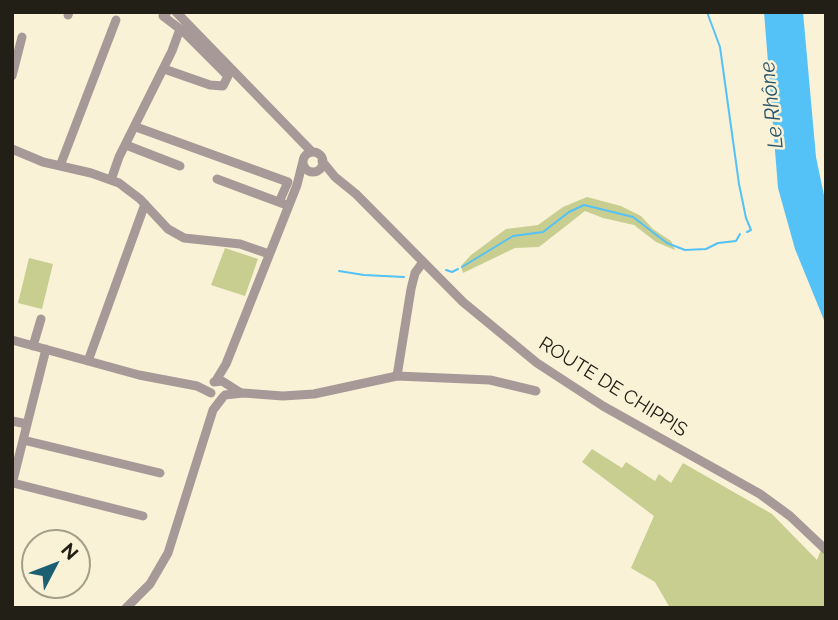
<!DOCTYPE html>
<html>
<head>
<meta charset="utf-8">
<style>
	body { margin:0 }
	#map { position:relative; width:838px; height:620px; overflow:hidden; background:#f9f2d7; font-family:Raleway,sans-serif }
	canvas { display:block }
	.frame { position:absolute; inset:0; border:14px solid #222016; pointer-events:none }
	.north { position:absolute; left:21px; top:529px; width:70px; height:70px; box-sizing:border-box; background:#f9f2d7; border:2px solid #a39e8a; border-radius:50%; rotate:48deg; font-size:19px; font-weight:700; line-height:28px; text-align:center; color:#222016 }
	.north::after { content:''; display:block; margin:auto; width:24px; height:32px; background:#1b5f72; clip-path:polygon(50% 0,100% 100%,50% 72%,0 100%) }
</style>
</head>
<body>
<div id="map">
<canvas width="838" height="620"></canvas>
<div class="frame"></div>
<div class="north">N</div>
</div>
<script>
const ctx = document.querySelector('canvas').getContext('2d');
ctx.lineJoin = 'round';
function fillPath(path, color) {
  ctx.fillStyle = color;
  ctx.fill(path, 'evenodd');
}
function poly(rows) {
  const path = new Path2D();
  for (const r of rows) {
    if (r.length === 3) {
      path.moveTo(r[0] + r[2], r[1]);
      path.arc(r[0], r[1], r[2], 0, 2 * Math.PI);
      continue;
    }
    path.moveTo(r[0], r[1]);
    for (let i = 2; i < r.length; i += 2) path.lineTo(r[i], r[i + 1]);
  }
  return path;
}
function trace(path, color, width, dash) {
  ctx.strokeStyle = color;
  ctx.lineWidth = width;
  ctx.lineCap = dash ? 'butt' : 'round';
  ctx.setLineDash(dash || []);
  ctx.stroke(path);
}
function drawText(font, color, halo, rows, align = 'center') {
  ctx.font = font + ' Raleway,sans-serif';
  ctx.lineWidth = 5;
  ctx.setLineDash([]);
  ctx.textBaseline = 'middle';
  ctx.strokeStyle = halo;
  ctx.fillStyle = color;
  for (const [text, x, y, turn = 0] of rows) {
    ctx.save();
    ctx.translate(x, y);
    ctx.rotate((+turn || 0) * Math.PI / 180);
    ctx.textAlign = isNaN(turn) ? turn : align;
    if (halo) ctx.strokeText(text, 0, 0);
    ctx.fillText(text, 0, 0);
    ctx.restore();
  }
}
fillPath(poly([
	[587,197,621,206,641,216,653,229,671,241,675,250,656,242,634,225,603,218,585,211,539,247,515,248,463,273,461,266,471,255,506,229,538,225,563,207],
	[225,248,258,259,245,296,211,285],
	[29,258,53,264,42,309,18,303],
	[592,449,622,468,626,462,655,481,659,474,671,483,683,463,772,514,817,560,822,547,826,550,826,608,670,608,655,582,631,568,654,516,582,462]
]), '#c7ce90');
fillPath(poly([
	[764,12,803,12,816,157,826,205,826,325,795,249,778,188]
]), '#54c1f7');
trace(poly([
	[707,12,720,47,739,184,746,218,751,230,747,232],
	[462,267,513,236,543,232,569,212,584,205,633,217,667,243,685,250,706,249,718,243,736,241,740,234],
	[446,270,452,272,458,269],
	[339,271,364,275,404,277]
]), '#54c1f7', 2);
trace(poly([
	[176,12,312,152],
	[68,15,69,12],
	[172,51,180,29],
	[167,70,210,85,223,86,228,76,184,32,163,16,167,12],
	[12,76,22,37],
	[136,127,288,182,279,202],
	[126,145,180,166],
	[12,149,43,162,91,173,119,183,140,199,168,229,184,238,240,244,269,254],
	[313,162,10],
	[322,161,335,177,356,194,463,302,537,363,603,406,760,494,790,516,826,550],
	[60,166,116,20],
	[217,179,284,204],
	[111,180,119,157,171,53],
	[12,340,139,375,197,386,211,393],
	[33,346,41,319],
	[88,361,145,204],
	[397,376,411,289,415,273,423,262],
	[214,382,222,381,241,393],
	[215,382,226,364,297,185,303,161],
	[225,395,243,393,283,396,314,394,397,376,490,380,536,391],
	[12,421,27,424],
	[23,440,160,473],
	[13,483,143,516],
	[12,484,46,349],
	[126,608,150,584,168,553,213,410,223,397]
]), '#a79997', 9);
drawText('19px', '#222016', '#f9f2d7', [
	["ROUTE DE CHIPPIS",613,387,32]
]);
drawText('italic 21px', '#28556c', '#f9f2d7', [
	["Le Rhône",772,105,-96]
]);
</script>
</body>
</html>
